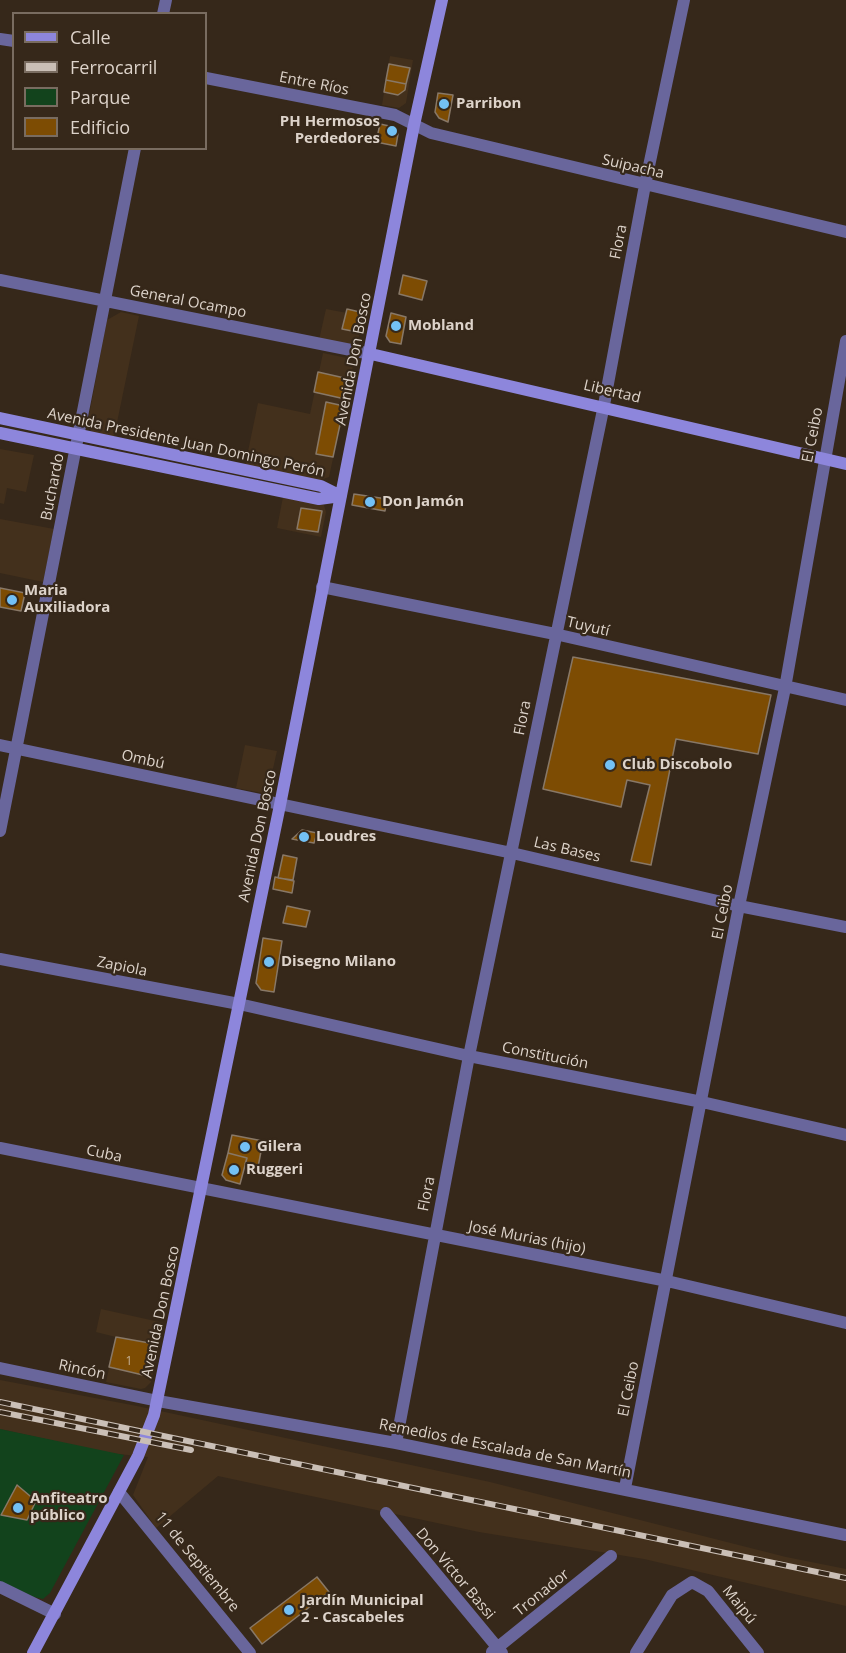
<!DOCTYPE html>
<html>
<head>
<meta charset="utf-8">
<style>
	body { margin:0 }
	#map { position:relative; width:846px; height:1653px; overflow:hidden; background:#36281a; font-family:"Open Sans",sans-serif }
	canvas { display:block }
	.legend { position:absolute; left:12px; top:12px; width:195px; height:138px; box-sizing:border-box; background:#36281a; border:2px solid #796c60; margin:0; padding:8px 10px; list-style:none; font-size:18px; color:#ddd3ca }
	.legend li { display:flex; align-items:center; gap:12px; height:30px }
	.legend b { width:30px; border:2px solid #796c60 }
</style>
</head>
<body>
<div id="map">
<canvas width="846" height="1653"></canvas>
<ul class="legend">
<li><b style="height:8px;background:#8d86dc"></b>Calle</li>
<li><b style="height:8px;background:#cabfb6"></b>Ferrocarril</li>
<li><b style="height:16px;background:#12431c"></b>Parque</li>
<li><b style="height:16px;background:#7d4c03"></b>Edificio</li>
</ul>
</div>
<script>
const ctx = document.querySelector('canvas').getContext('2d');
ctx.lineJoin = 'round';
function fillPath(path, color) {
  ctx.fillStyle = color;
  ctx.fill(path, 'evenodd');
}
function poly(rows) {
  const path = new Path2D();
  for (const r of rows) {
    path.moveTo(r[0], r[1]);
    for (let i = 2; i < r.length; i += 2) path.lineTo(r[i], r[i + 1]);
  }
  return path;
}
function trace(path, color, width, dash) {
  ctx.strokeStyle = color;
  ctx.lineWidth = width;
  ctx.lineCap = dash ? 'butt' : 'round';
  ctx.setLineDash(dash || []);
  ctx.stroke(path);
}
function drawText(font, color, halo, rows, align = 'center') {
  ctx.font = font + ' "Open Sans",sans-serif';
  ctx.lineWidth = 4.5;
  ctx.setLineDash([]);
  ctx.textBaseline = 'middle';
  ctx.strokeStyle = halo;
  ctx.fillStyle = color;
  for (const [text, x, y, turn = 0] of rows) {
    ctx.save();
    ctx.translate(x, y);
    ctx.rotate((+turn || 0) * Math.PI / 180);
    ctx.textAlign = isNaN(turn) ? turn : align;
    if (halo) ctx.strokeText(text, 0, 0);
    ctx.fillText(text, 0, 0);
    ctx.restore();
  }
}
fillPath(poly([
	[390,56,413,60,406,103,399,108,382,105],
	[326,309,363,316,358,340,353,346,319,340],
	[121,312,139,316,114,437,95,434,91,431,88,421,107,320],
	[323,353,347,358,353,366,329,477,317,481,245,466,258,403,310,414],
	[0,449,34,455,26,492,7,488,4,504,0,503],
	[283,497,324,505,326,512,321,537,277,528],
	[0,519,54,529,43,582,0,573],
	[245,745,277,751,269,786,263,793,236,788],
	[101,1309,164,1323,151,1382,145,1388,141,1389,106,1382,116,1337,96,1332],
	[0,1380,137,1406,490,1482,786,1557,846,1569,846,1606,644,1559,479,1532,218,1476,156,1528,133,1495,148,1457,108,1453,0,1429]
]), '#43301c');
fillPath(poly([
	[0,1429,124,1455,50,1593,43,1599,34,1597,0,1581]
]), '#12431c');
const building = poly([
	[389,64,410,68,406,84,386,80,389,64],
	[386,80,406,84,405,90,398,95,384,92,386,80],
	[438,93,453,95,448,122,439,118,435,112,438,93],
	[380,124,394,127,398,134,396,146,376,142,380,124],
	[403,275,427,281,422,300,399,294,403,275],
	[347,309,364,313,361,324,352,331,342,329,347,309],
	[391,313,406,317,401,344,390,342,386,336,391,313],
	[318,372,349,379,345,399,314,392,318,372],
	[326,402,344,406,333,457,316,454,326,402],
	[354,494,387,499,385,511,352,505,354,494],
	[301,508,322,511,318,532,297,529,301,508],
	[0,588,25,593,21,611,0,607,0,588],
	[573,657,771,695,758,754,676,739,651,865,631,861,650,785,627,780,621,807,543,789,573,657],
	[302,830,317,833,314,843,292,839,302,830],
	[283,855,297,858,293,880,278,878,283,855],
	[275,877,294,881,292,893,273,889,275,877],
	[287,906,310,911,306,927,283,923,287,906],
	[263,938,282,941,274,992,261,990,256,983,263,938],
	[232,1135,263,1141,258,1167,245,1164,247,1158,228,1153,232,1135],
	[228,1153,247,1158,240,1184,226,1180,222,1175,228,1153],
	[116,1337,155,1344,149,1371,143,1375,109,1367,116,1337],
	[17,1485,36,1501,27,1520,1,1515,17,1485],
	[317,1577,329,1592,262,1644,250,1628,317,1577]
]);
fillPath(building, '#7d4c03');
trace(building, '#887867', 1.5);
trace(poly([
	[163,14,166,0],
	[0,39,14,41],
	[206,78,395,115,431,133,846,232],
	[0,280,371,354],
	[322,587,555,634,846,700],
	[0,745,512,853,739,906,846,927],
	[0,831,135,148],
	[0,959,239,1004,469,1056,702,1102,846,1135],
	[0,1148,667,1281,846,1323],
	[0,1368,158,1401,396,1443,846,1535],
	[396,1443,469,1056,604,405,645,185,684,0],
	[625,1488,739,906,785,688,846,341],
	[119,1492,250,1653],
	[386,1513,502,1653],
	[0,1587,55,1614],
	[492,1652,611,1556],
	[636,1653,672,1595,692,1582,708,1591,758,1653]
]), '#69669c', 12);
trace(poly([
	[371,354,846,464],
	[0,418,321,486,341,496],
	[0,433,319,499,341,496],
	[33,1653,138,1456,154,1415,280,805,414,125,442,0]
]), '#8d86dc', 12);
const rail = poly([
	[0,1402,846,1578],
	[0,1412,191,1450]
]);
trace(rail, '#cabfb6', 6);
trace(rail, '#36281a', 4, [11]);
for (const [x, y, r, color] of [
	[444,104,6,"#73c1f5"],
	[392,131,6,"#73c1f5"],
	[396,326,6,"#73c1f5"],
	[370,502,6,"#73c1f5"],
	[12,600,6,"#73c1f5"],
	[610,765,6,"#73c1f5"],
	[304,837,6,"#73c1f5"],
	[269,962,6,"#73c1f5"],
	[245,1147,6,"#73c1f5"],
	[234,1170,6,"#73c1f5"],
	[18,1508,6,"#73c1f5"],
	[289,1610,6,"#73c1f5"]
]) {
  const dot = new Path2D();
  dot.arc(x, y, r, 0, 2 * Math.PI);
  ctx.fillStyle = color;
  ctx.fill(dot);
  trace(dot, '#36281a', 2);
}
drawText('12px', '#c5b198', null, [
	["1",129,1362]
]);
drawText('15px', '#ddd3ca', '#36281a', [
	["Entre Ríos",314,84,11],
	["Suipacha",633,167,13],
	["Flora",619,242,-79],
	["General Ocampo",188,302,11],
	["Avenida Don Bosco",354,359,-79],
	["Libertad",612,392,13],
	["El Ceibo",813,435,-79],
	["Avenida Presidente Juan Domingo Perón",186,443,12],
	["Buchardo",53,487,-79],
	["Tuyutí",588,627,13],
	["Flora",523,718,-79],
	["Ombú",143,760,12],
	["Avenida Don Bosco",258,836,-78],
	["Las Bases",567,850,13],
	["El Ceibo",723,912,-79],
	["Zapiola",122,967,11],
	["Constitución",545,1056,11],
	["Cuba",104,1154,12],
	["Flora",427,1194,-79],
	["José Murias (hijo)",527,1238,11],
	["Avenida Don Bosco",161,1312,-78],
	["Rincón",82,1370,12],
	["El Ceibo",629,1389,-79],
	["Remedios de Escalada de San Martín",505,1449,11],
	["11 de Septiembre",197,1562,51],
	["Don Víctor Bassi",455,1574,50],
	["Tronador",542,1593,-39],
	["Maipú",739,1605,51]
]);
drawText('bold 15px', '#ddd3ca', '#36281a', [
	["Parribon",456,104],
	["PH Hermosos",380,122,"right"],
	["Perdedores",380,139,"right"],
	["Mobland",408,326],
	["Don Jamón",382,502],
	["Maria",24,591],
	["Auxiliadora",24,608],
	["Club Discobolo",622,765],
	["Loudres",316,837],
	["Disegno Milano",281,962],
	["Gilera",257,1147],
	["Ruggeri",246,1170],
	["Anfiteatro",30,1499],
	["público",30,1516],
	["Jardín Municipal",301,1601],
	["2 - Cascabeles",301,1618]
], 'left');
</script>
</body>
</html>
